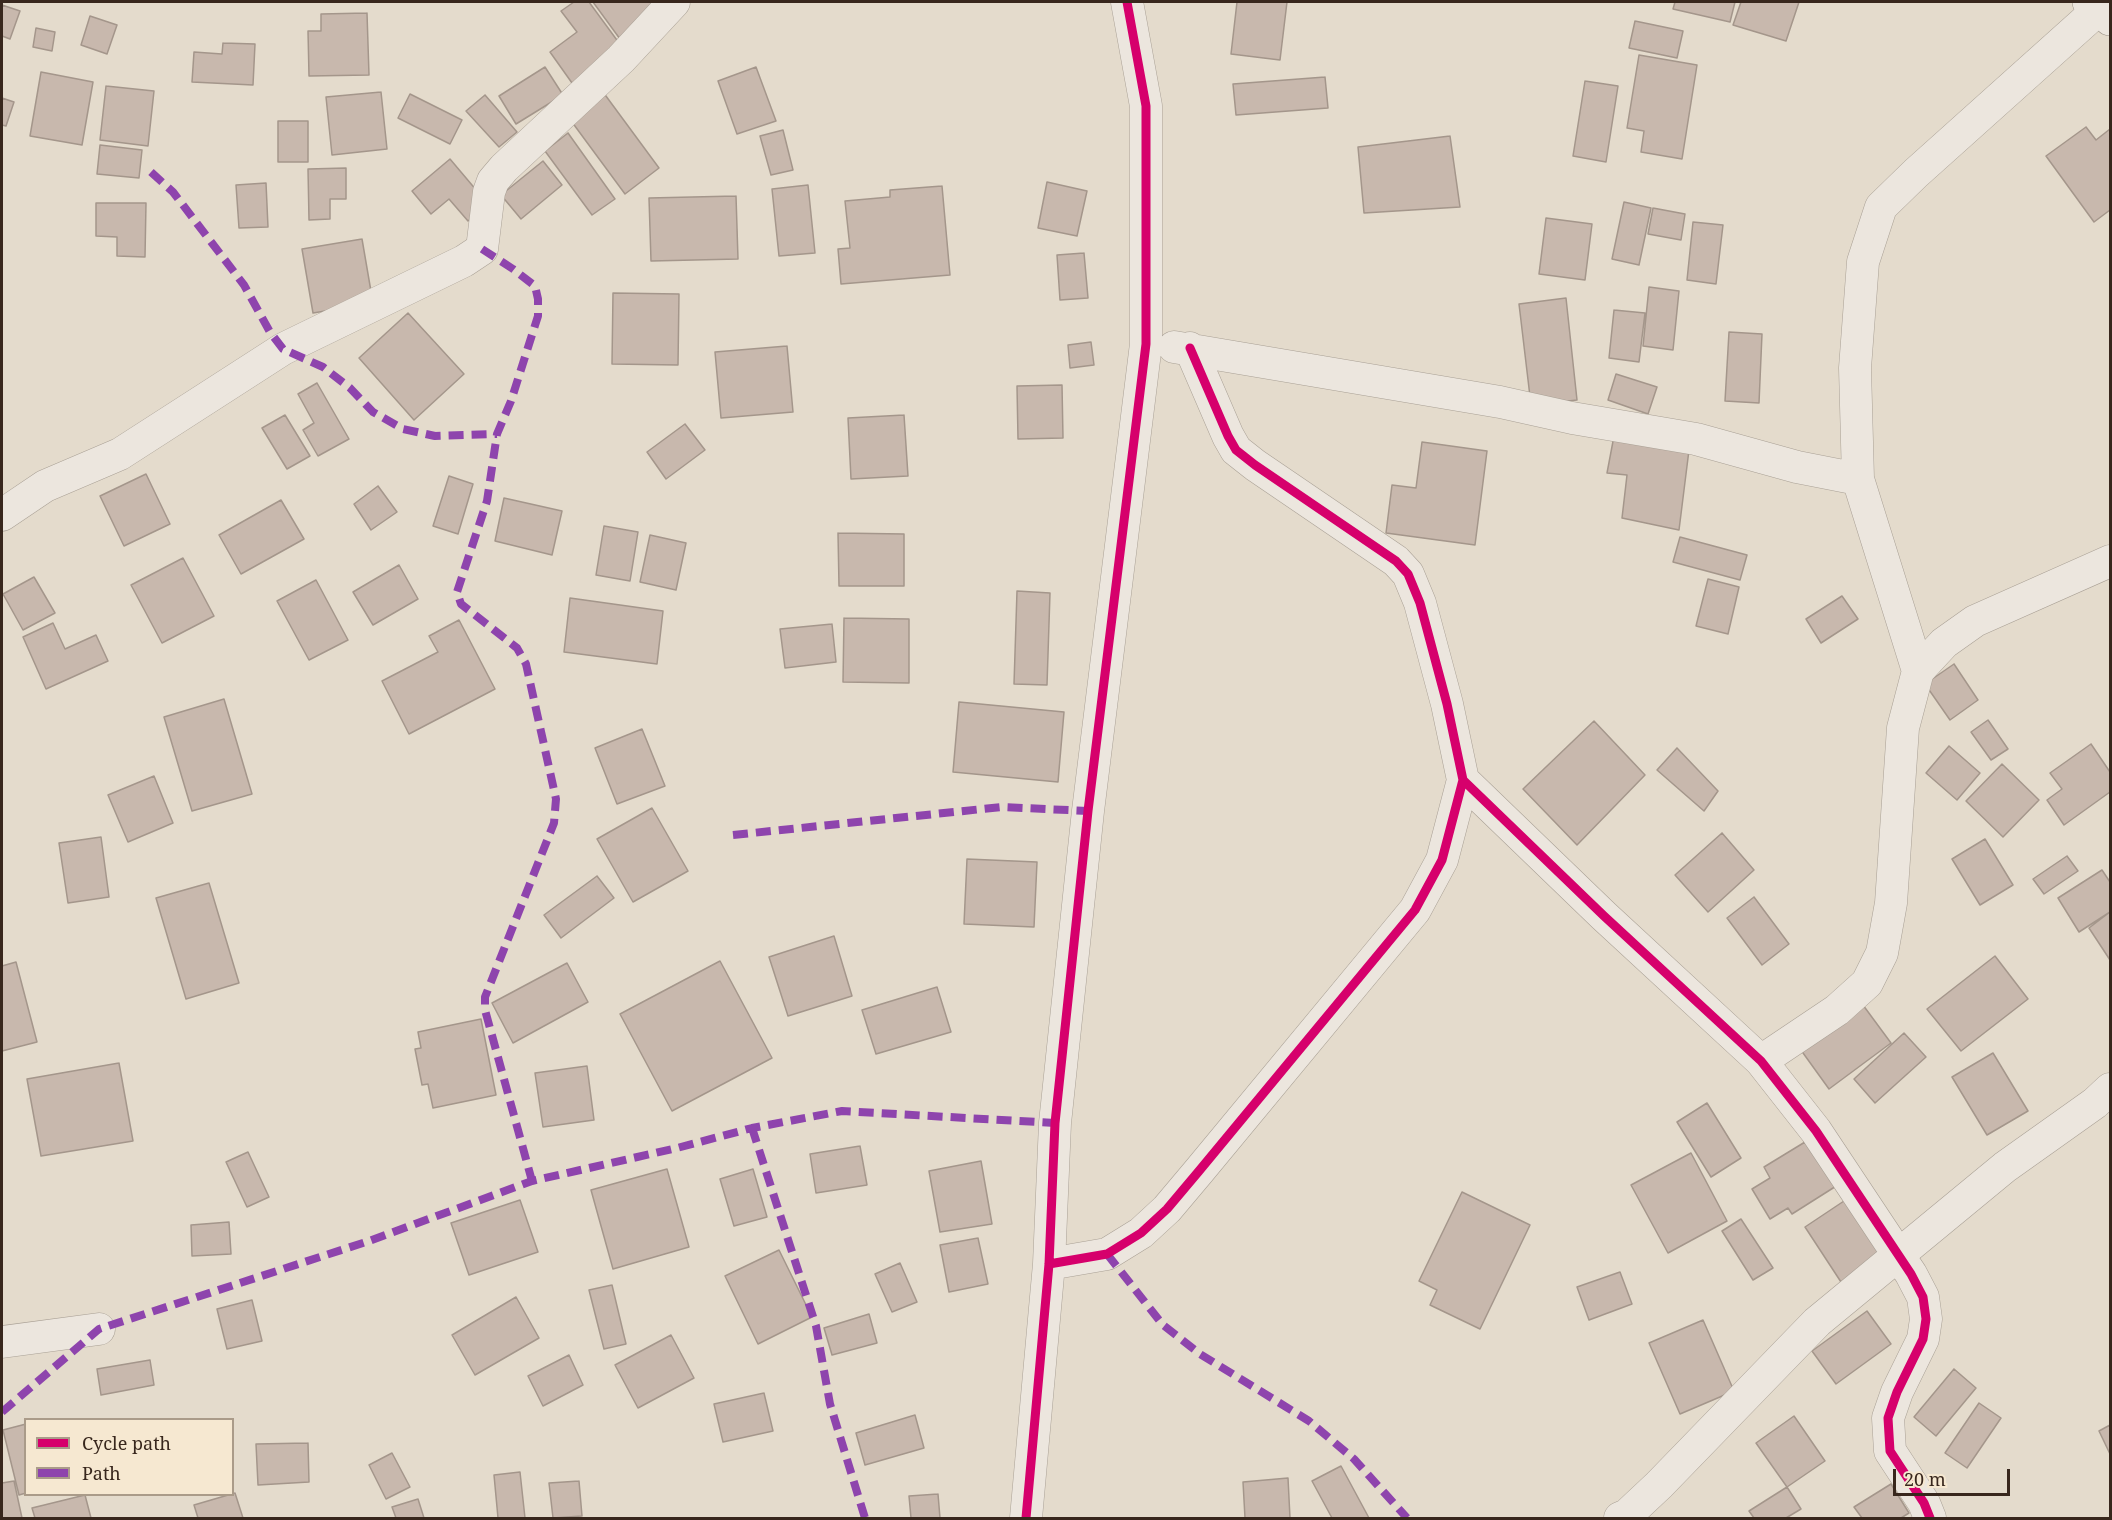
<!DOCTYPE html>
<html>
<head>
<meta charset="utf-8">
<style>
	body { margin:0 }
	#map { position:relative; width:2112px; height:1520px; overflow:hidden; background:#e4dbcc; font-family:"Noto Serif",serif }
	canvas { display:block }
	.frame { position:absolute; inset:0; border:3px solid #38271d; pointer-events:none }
	.legend { position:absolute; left:24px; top:1418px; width:210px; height:78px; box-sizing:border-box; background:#f6e8d1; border:2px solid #aa9b89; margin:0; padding:8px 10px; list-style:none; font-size:18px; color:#38271d }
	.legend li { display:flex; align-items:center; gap:12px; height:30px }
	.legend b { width:30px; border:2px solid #aa9b89 }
	.scale { position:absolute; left:1893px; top:1469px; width:117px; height:27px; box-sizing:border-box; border:3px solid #38271d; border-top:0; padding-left:8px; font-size:18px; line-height:21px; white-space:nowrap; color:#38271d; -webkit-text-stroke:4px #f6e8d1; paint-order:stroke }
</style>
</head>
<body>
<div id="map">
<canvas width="2112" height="1520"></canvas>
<div class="frame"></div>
<ul class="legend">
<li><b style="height:8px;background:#d6006c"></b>Cycle path</li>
<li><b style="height:8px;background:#8e44ad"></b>Path</li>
</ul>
<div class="scale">20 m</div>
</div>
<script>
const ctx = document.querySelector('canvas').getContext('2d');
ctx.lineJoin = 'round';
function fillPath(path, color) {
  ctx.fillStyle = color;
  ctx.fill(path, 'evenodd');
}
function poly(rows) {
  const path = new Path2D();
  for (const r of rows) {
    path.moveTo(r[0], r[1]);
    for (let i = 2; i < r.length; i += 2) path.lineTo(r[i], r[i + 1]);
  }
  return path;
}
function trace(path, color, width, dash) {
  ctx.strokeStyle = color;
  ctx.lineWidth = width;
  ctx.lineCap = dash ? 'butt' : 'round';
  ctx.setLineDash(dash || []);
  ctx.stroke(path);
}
const building = poly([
	[574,2,589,2,622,47,572,83,550,52,577,32,561,11,574,2],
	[593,2,658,2,620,39,593,2],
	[1237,2,1287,2,1280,60,1231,54,1237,2],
	[1675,2,1735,2,1730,22,1673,9,1675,2],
	[1741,2,1799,2,1786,41,1733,25,1741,2],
	[2,5,20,11,10,39,2,36,2,5],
	[367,13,369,75,309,76,308,31,321,31,321,14,367,13],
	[90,16,117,25,107,54,81,45,90,16],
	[1635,21,1683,31,1677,58,1629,48,1635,21],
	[36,28,55,32,52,51,33,47,36,28],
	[223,43,255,44,253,85,192,82,194,52,222,54,223,43],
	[1639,55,1697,65,1682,159,1641,152,1644,131,1627,128,1639,55],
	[545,67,563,95,516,124,499,96,545,67],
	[756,67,776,121,737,134,718,81,756,67],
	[41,72,93,82,82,145,30,136,41,72],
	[1325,77,1328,108,1236,115,1233,84,1325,77],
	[1585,81,1618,86,1606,162,1573,156,1585,81],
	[106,86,154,91,148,146,100,140,106,86],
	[381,92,387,149,332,155,326,97,381,92],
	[603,92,659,168,625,194,569,118,603,92],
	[410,94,462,120,450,144,398,118,410,94],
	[485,95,517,132,499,147,466,111,485,95],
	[2,98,14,102,6,126,2,125,2,98],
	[278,121,308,121,308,162,278,162,278,121],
	[2086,127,2096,140,2110,129,2110,210,2094,222,2046,156,2086,127],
	[783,130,793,170,771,175,760,136,783,130],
	[568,133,615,199,592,215,545,151,568,133],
	[1450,136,1460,207,1364,213,1358,147,1450,136],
	[100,145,142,150,139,178,97,174,100,145],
	[450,159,488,204,468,221,449,199,431,214,412,191,450,159],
	[543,161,562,185,521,219,501,195,543,161],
	[346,168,346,199,330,199,330,219,309,220,308,169,346,168],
	[1047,182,1087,191,1077,236,1038,228,1047,182],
	[266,183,268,227,239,228,236,185,266,183],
	[808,185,815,253,779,256,772,189,808,185],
	[942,186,950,275,841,284,838,249,850,248,845,201,890,197,890,190,942,186],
	[736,196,738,259,651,261,649,198,736,196],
	[1624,202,1651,208,1639,265,1612,259,1624,202],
	[96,203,146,203,145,257,117,256,117,237,96,236,96,203],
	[1653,208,1685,214,1681,240,1648,234,1653,208],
	[1546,218,1592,224,1585,280,1539,274,1546,218],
	[1693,222,1723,225,1716,284,1687,280,1693,222],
	[362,239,373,303,313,313,302,249,362,239],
	[1084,253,1088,298,1060,300,1057,255,1084,253],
	[1649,287,1679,291,1673,350,1643,346,1649,287],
	[613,293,679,294,678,365,612,364,613,293],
	[1566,298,1577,400,1531,405,1519,304,1566,298],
	[1614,310,1645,313,1639,362,1609,358,1614,310],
	[408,313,464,374,414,420,359,358,408,313],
	[1729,332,1762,334,1759,403,1725,401,1729,332],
	[1091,342,1094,365,1070,368,1068,345,1091,342],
	[787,346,793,412,721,418,715,352,787,346],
	[1616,374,1657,387,1648,414,1608,400,1616,374],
	[317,383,349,439,318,456,303,430,314,423,298,394,317,383],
	[1062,385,1063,438,1018,439,1017,386,1062,385],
	[285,415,310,456,287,469,262,428,285,415],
	[904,415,908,476,851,479,848,418,904,415],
	[685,424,705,450,666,479,647,452,685,424],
	[1614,436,1689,450,1679,530,1622,518,1627,475,1607,473,1614,436],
	[1422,442,1487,451,1475,545,1386,533,1392,485,1416,488,1422,442],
	[146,474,170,524,124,546,100,496,146,474],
	[449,476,473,484,458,534,433,526,449,476],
	[378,486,397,512,371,530,354,504,378,486],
	[504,498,562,511,552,555,495,541,504,498],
	[281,500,304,539,241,574,219,535,281,500],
	[604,526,638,532,630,581,596,575,604,526],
	[838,533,904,534,904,586,839,586,838,533],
	[650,535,686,543,676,590,640,582,650,535],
	[1680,537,1747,555,1740,580,1673,562,1680,537],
	[183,558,214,616,162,643,131,585,183,558],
	[399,565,418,599,373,625,353,592,399,565],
	[34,577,55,613,23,630,3,594,34,577],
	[1708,579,1739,587,1728,634,1696,626,1708,579],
	[316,580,348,640,309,660,277,601,316,580],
	[1017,591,1050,593,1047,685,1014,684,1017,591],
	[1842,596,1858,619,1821,643,1806,619,1842,596],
	[570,598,663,611,657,664,564,652,570,598],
	[844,618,909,619,909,683,843,682,844,618],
	[459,620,495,689,409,734,382,681,438,652,429,636,459,620],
	[53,623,65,649,96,635,108,661,46,689,23,637,53,623],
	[832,624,836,662,785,668,780,629,832,624],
	[1954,664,1978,700,1950,720,1925,684,1954,664],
	[224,699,252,794,192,811,164,717,224,699],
	[959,702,1064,712,1058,782,953,772,959,702],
	[1988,720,2008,749,1991,760,1971,732,1988,720],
	[1594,721,1645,775,1577,845,1523,789,1594,721],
	[642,729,665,786,617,804,595,748,642,729],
	[2091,744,2110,772,2110,792,2064,825,2047,800,2062,789,2050,773,2091,744],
	[1949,746,1980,773,1957,800,1926,773,1949,746],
	[1677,748,1718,791,1704,811,1657,770,1677,748],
	[2002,764,2039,800,2003,837,1966,801,2002,764],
	[154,776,173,823,128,842,108,795,154,776],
	[652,808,688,871,633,902,597,839,652,808],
	[1722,833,1754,870,1708,912,1675,875,1722,833],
	[101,837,109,897,68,903,59,843,101,837],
	[1985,839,2013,885,1980,905,1952,859,1985,839],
	[2067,856,2078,871,2044,894,2033,879,2067,856],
	[967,859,1037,862,1034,927,964,924,967,859],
	[2102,870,2110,882,2110,912,2079,932,2058,898,2102,870],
	[597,876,614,898,561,938,544,915,597,876],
	[209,883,239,983,186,999,156,898,209,883],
	[1754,897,1789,944,1762,965,1727,918,1754,897],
	[2110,912,2110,960,2089,928,2110,912],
	[834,936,852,996,788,1016,769,957,834,936],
	[1995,956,2028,999,1961,1051,1927,1009,1995,956],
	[720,961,772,1058,672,1111,620,1014,720,961],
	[16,962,37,1042,2,1051,2,966,16,962],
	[567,963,588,1002,513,1043,492,1003,567,963],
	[937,987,951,1032,876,1054,862,1010,937,987],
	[1860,1001,1891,1043,1829,1089,1798,1046,1860,1001],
	[481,1019,496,1095,433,1108,428,1084,422,1085,415,1049,421,1048,418,1032,481,1019],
	[1904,1033,1926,1057,1875,1103,1854,1079,1904,1033],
	[1993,1053,2028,1111,1987,1135,1952,1077,1993,1053],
	[119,1063,133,1141,41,1156,27,1079,119,1063],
	[587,1066,594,1120,543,1127,535,1073,587,1066],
	[1707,1103,1741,1158,1711,1177,1677,1122,1707,1103],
	[1805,1142,1841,1183,1792,1214,1788,1208,1770,1219,1752,1189,1770,1178,1764,1167,1805,1142],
	[860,1146,867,1185,816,1193,810,1154,860,1146],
	[248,1152,269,1197,247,1207,226,1162,248,1152],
	[1691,1153,1727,1221,1668,1253,1631,1185,1691,1153],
	[981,1161,992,1224,940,1232,929,1171,981,1161],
	[667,1169,689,1247,613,1269,591,1190,667,1169],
	[753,1169,767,1217,734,1226,720,1179,753,1169],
	[1462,1192,1530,1225,1480,1329,1430,1305,1437,1290,1419,1281,1462,1192],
	[1847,1199,1883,1254,1841,1282,1805,1227,1847,1199],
	[520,1200,538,1252,469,1275,451,1223,520,1200],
	[1741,1219,1773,1268,1753,1280,1722,1231,1741,1219],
	[229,1222,231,1254,192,1256,191,1225,229,1222],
	[978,1238,988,1284,949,1292,940,1245,978,1238],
	[779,1250,812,1317,758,1344,725,1276,779,1250],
	[900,1263,917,1302,892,1312,875,1274,900,1263],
	[1620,1272,1632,1304,1589,1320,1577,1287,1620,1272],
	[612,1285,626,1344,604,1349,589,1290,612,1285],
	[516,1297,539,1338,475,1375,452,1335,516,1297],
	[252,1300,262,1341,227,1349,217,1309,252,1300],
	[1867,1311,1891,1344,1836,1384,1812,1351,1867,1311],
	[869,1314,877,1343,832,1355,824,1328,869,1314],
	[1703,1320,1734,1391,1680,1414,1649,1343,1703,1320],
	[671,1335,694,1378,638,1408,615,1365,671,1335],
	[569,1355,583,1385,543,1406,528,1376,569,1355],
	[150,1360,154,1385,101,1395,97,1369,150,1360],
	[1954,1369,1976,1388,1936,1436,1914,1417,1954,1369],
	[764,1393,773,1431,723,1442,714,1404,764,1393],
	[1979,1403,2001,1418,1967,1468,1945,1453,1979,1403],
	[915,1415,924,1448,865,1465,856,1433,915,1415],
	[1794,1416,1825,1461,1787,1487,1756,1443,1794,1416],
	[26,1424,26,1493,19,1495,3,1430,26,1424],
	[2110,1425,2110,1454,2099,1431,2110,1425],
	[308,1443,309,1482,258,1485,256,1444,308,1443],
	[392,1453,410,1487,386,1499,369,1465,392,1453],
	[1341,1466,1369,1518,1332,1518,1312,1481,1341,1466],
	[520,1472,525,1518,498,1518,494,1475,520,1472],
	[1288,1478,1290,1518,1245,1518,1243,1482,1288,1478],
	[14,1481,22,1518,2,1518,2,1483,14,1481],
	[579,1481,582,1516,553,1518,549,1483,579,1481],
	[1891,1484,1909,1513,1901,1518,1862,1518,1854,1507,1891,1484],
	[1787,1487,1801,1509,1786,1518,1754,1518,1749,1511,1787,1487],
	[235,1493,243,1518,198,1518,194,1505,235,1493],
	[938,1494,940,1518,911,1518,909,1496,938,1494],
	[85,1495,91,1518,35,1518,32,1508,85,1495],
	[418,1499,424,1518,396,1518,392,1507,418,1499]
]);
fillPath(building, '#c8b8ad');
trace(building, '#a4968b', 1.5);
const street = poly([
	[1174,347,1500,402,1572,418,1696,439,1797,467,1858,479],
	[2,515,45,486,120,454,283,349,464,261,482,249,489,192,493,181,504,168,621,59,674,2],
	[1918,671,1858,479,1855,368,1863,262,1881,207,1916,173,2100,8,2105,2],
	[1463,780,1604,916,1761,1061,1816,1131,1911,1274,1923,1297,1926,1319,1923,1339,1897,1392,1888,1418,1890,1451,1924,1503,1930,1518],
	[1761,1061,1837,1010,1867,983,1882,953,1891,903,1903,728,1918,671,1944,643,1975,621,2110,561],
	[1049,1264,1107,1254,1141,1233,1167,1209,1199,1171,1415,910,1442,860,1463,780,1447,704,1420,603,1408,574,1396,561,1255,465,1236,450,1228,436,1190,348],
	[2,1342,99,1329],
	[1026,1518,1049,1264,1055,1123,1088,811,1146,344,1146,106,1127,2],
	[1620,1518,1627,1515,1659,1485,1817,1322,2005,1167,2095,1103,2110,1089]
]);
const secondary = poly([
	[2089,2,2100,8,2110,19]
]);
trace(street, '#a9a095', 33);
trace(secondary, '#999085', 34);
trace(street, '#ece6de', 32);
trace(secondary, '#ece6de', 33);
trace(poly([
	[151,172,173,192,244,285,270,332,283,349,323,367,350,388,373,412,403,429,435,436,497,434],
	[482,249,513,269,535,286,538,299,538,316,511,401,497,434,487,501,457,592,461,604,517,648,526,664,556,799,554,823,485,997,485,1010,532,1181],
	[733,835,1002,807,1088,811],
	[752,1128,816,1326,830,1404,865,1518],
	[1107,1254,1163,1325,1200,1354,1309,1421,1354,1459,1407,1518],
	[2,1412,99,1329,369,1241,532,1181,677,1148,752,1128,842,1111,1055,1123]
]), '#8e44ad', 8, [15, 8]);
trace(poly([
	[1463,780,1604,916,1761,1061,1816,1131,1911,1274,1923,1297,1926,1319,1923,1339,1897,1392,1888,1418,1890,1451,1924,1503,1930,1518],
	[1049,1264,1107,1254,1141,1233,1167,1209,1199,1171,1415,910,1442,860,1463,780,1447,704,1420,603,1408,574,1396,561,1255,465,1236,450,1228,436,1190,348],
	[1026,1518,1049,1264,1055,1123,1088,811,1146,344,1146,106,1127,2]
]), '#d6006c', 9);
</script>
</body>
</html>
